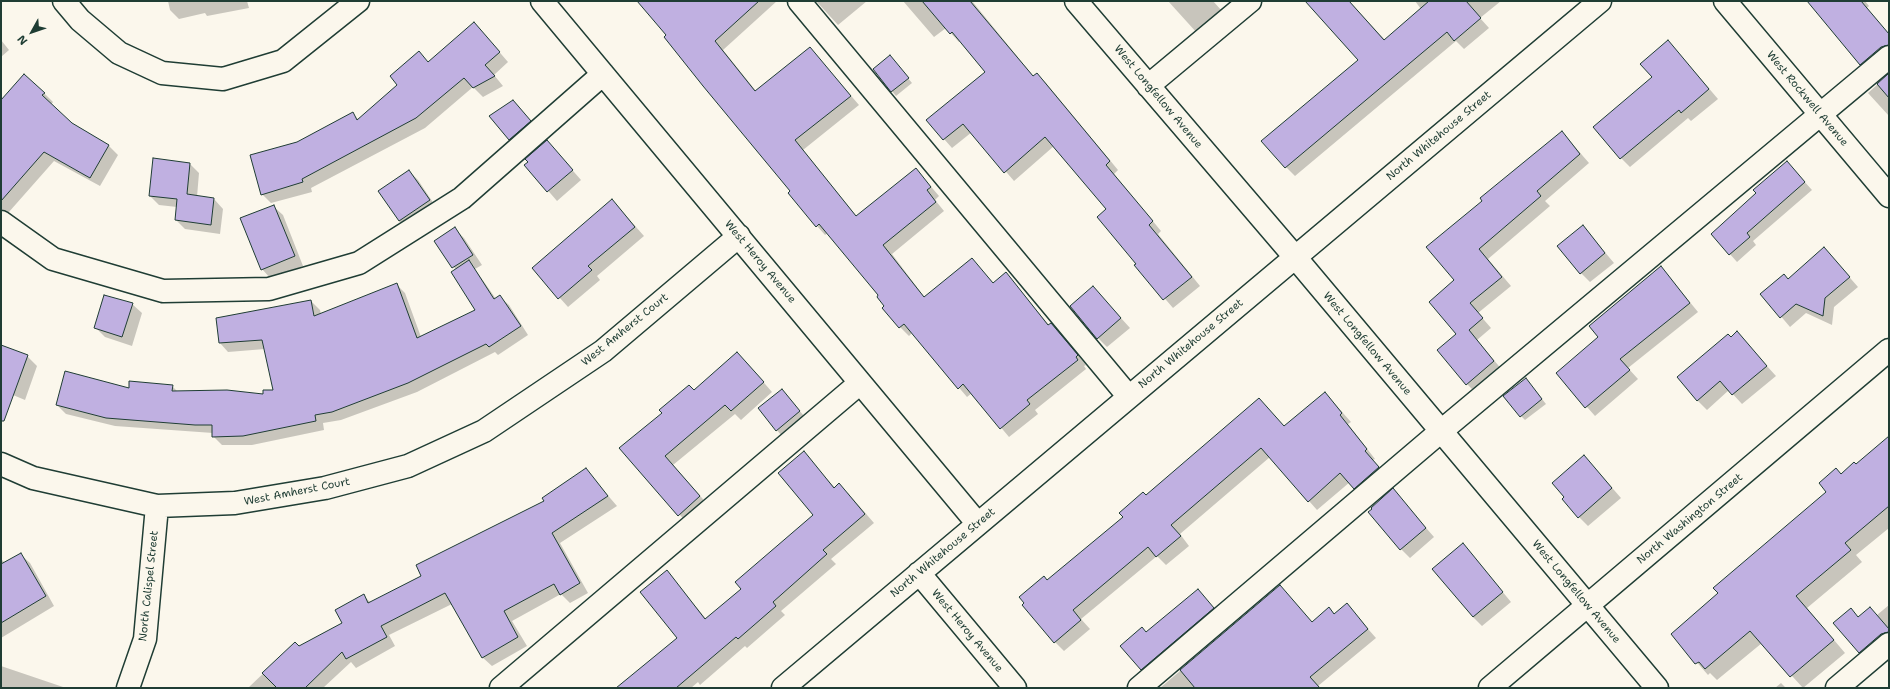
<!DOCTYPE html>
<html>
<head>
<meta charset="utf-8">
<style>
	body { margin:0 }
	#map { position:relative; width:1890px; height:689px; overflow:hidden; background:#fbf7ec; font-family:"Shantell Sans",sans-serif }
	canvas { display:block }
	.frame { position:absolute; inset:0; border:2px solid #1f3d34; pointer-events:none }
	.north { position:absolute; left:12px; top:12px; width:40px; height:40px; -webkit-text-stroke:3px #fbf7ec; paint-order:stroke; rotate:230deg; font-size:11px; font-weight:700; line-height:16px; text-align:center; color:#1f3d34 }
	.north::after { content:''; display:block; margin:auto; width:14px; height:18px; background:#1f3d34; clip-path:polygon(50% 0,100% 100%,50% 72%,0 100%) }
</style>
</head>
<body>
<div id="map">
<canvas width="1890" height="689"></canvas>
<div class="frame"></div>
<div class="north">N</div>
</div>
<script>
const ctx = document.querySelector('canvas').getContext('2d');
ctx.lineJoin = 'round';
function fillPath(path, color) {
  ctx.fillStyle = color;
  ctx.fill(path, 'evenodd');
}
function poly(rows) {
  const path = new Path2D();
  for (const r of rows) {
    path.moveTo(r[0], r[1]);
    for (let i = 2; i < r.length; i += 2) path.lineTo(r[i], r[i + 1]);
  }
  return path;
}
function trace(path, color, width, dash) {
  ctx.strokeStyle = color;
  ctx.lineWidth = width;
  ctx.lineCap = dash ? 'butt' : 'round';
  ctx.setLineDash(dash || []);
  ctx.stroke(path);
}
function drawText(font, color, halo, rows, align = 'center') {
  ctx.font = font + ' "Shantell Sans",sans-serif';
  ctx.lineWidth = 4;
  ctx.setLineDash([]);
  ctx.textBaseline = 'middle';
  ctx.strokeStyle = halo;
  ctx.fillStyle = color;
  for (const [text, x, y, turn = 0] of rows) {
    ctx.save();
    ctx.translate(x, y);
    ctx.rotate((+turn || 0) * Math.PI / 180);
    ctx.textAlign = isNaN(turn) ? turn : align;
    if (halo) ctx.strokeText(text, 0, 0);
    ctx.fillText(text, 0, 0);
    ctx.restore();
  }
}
fillPath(poly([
	[168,1,247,1,249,8,207,16,205,13,179,19,170,10],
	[639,1,777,1,723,50,756,91,810,48,859,105,803,150,857,217,916,169,939,196,935,200,944,211,892,254,925,298,972,259,993,283,1006,273,1049,325,1051,324,1060,333,1086,365,1084,366,1086,369,1035,410,1038,414,1009,437,972,393,967,397,912,333,909,336,900,327,884,308,885,307,880,295,828,233,825,235,817,226,792,191],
	[816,1,867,1,838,25],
	[903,1,972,1,1034,77,1037,74,1046,83,1118,170,1114,174,1161,231,1158,234,1200,286,1173,308,1136,265,1137,264,1107,209,1054,146,1014,181,972,132,952,148,944,139,986,72,960,41,959,42,946,28,934,37],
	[1168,1,1213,1,1222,11,1197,33],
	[1323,1,1349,1,1385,40,1421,9,1415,1,1501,1,1480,18,1489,28,1464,49,1456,41,1295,176,1286,167,1360,60],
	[1808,1,1865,1,1869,6,1867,8,1889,34,1889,57,1870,73],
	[483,33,508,62,494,75,503,86,483,97,473,87,425,128,311,188,312,192,271,203,262,194,297,143,352,113,359,120,399,85,429,63],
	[1,40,9,50,1,57],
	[1677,51,1718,99,1691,121,1688,118,1630,167,1621,158,1653,78],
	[894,61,912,83,896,96,874,69],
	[1889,74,1889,116,1868,93],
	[44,93,53,102,51,105,71,124,109,146,118,155,100,186,54,161,1,221,1,101],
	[518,106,535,126,514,144,510,139],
	[1562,132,1589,163,1545,201,1550,206,1488,259,1511,286,1478,313,1491,328,1477,340,1503,371,1476,393,1467,384,1457,334,1455,281,1484,201],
	[547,141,581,180,557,201,526,165],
	[154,159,190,164,199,173,197,197,214,199,223,209,220,234,185,229,176,220,177,207,159,205,150,196],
	[1794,170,1812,190,1753,241,1756,245,1737,262,1712,234],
	[409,171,418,180,438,210,409,230,399,221],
	[612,200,644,236,597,276,600,280,568,307,533,268],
	[273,206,283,215,303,266,271,279,262,269],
	[1583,226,1614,263,1590,282,1581,273],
	[455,229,464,238,482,265,475,269,496,299,500,297,509,305,528,335,498,355,495,352,417,392,341,420,323,423,324,430,252,445,222,445,213,436,213,433,115,426,66,414,57,405,130,389,172,386,178,392,263,395,274,391,265,349,228,352,220,343,311,301,320,310,321,314,396,284,405,293,421,337,476,310,456,270,436,241],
	[1824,248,1858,287,1834,307,1832,325,1806,313,1790,327,1762,294,1788,280],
	[1661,267,1698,312,1628,368,1638,379,1595,416,1557,373,1600,337],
	[1093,287,1130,328,1107,347,1098,338],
	[132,304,142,313,132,346,105,337,96,328],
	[1737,333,1776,376,1742,404,1729,390,1707,410,1697,400,1731,338],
	[1,346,27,356,37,366,25,400,1,390],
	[746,362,772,392,741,420,735,414,673,465,709,506,688,524,621,448,694,391],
	[1530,384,1546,404,1525,420,1521,416],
	[1325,393,1351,422,1348,424,1375,459,1373,460,1388,477,1364,497,1350,482,1317,510,1270,457,1180,534,1189,546,1166,565,1157,556,1081,619,1090,629,1064,651,1055,642,1047,581,1124,517,1259,399,1284,427],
	[786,395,804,416,781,435,759,409],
	[1889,437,1889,528,1856,555,1862,562,1807,608,1845,653,1803,688,1762,643,1717,680,1710,673,1708,675,1672,634,1719,594,1828,492,1841,475,1856,466],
	[804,453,835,488,848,493,874,523,831,559,836,564,781,611,785,615,747,648,745,646,700,685,698,682,691,688,618,688,679,638,667,572,707,620,742,589,814,515],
	[1593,466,1621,498,1588,526,1579,517],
	[586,470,617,506,560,543,588,593,570,603,561,594,512,621,527,646,492,666,482,657,452,604,389,635,395,646,356,668,351,662,323,688,248,688,295,643,299,648,343,623,363,595,371,603,423,577,545,502],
	[1393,490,1434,537,1410,558,1401,549],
	[1463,544,1511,602,1482,626,1473,617],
	[20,554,30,563,54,606,1,638,1,559,5,563],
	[1280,586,1312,622,1329,608,1335,614,1347,605,1376,638,1318,686,1320,688,1160,688],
	[1198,591,1220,616,1149,677,1142,669,1146,633],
	[1889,605,1889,642,1868,660,1860,652,1859,618,1877,615],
	[1,666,66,688,1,688],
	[1781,683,1786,688,1775,688]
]), '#0003');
const building = poly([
	[637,1,759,1,715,41,755,91,810,47,851,96,795,140,856,216,916,168,931,187,927,190,936,202,883,245,924,297,972,258,993,283,1006,272,1048,325,1051,323,1078,355,1076,357,1078,360,1027,400,1030,404,1000,429,963,384,958,389,904,324,899,328,882,308,884,306,877,297,878,295,819,224,816,227,788,193,790,191,703,86,664,37,666,35,637,1],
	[922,1,970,1,1033,76,1037,73,1110,161,1106,165,1153,221,1149,225,1192,277,1163,300,1134,265,1136,264,1097,217,1106,209,1045,137,1004,173,963,124,943,140,926,120,985,72,952,32,950,34,922,1],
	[1305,1,1349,1,1384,40,1429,1,1466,1,1481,18,1454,41,1447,32,1285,168,1261,141,1358,60,1305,1],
	[1807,1,1861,1,1889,34,1889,45,1881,47,1860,65,1807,1],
	[474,22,500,52,485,65,495,76,473,88,464,78,416,118,302,179,303,182,261,195,250,155,297,142,353,112,357,120,397,85,390,76,419,51,428,62,474,22],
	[1668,40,1709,89,1681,113,1679,110,1620,159,1593,127,1652,77,1640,64,1668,40],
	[890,55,909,78,891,92,873,69,890,55],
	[1889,73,1889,98,1877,84,1889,73],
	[24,74,45,93,42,95,72,123,109,145,90,178,44,152,1,201,1,100,24,74],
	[513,100,531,121,509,140,489,116,513,100],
	[1562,131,1580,154,1537,191,1541,196,1479,249,1502,277,1470,303,1483,318,1469,330,1494,361,1466,385,1437,350,1456,334,1429,302,1454,280,1426,247,1482,201,1480,198,1562,131],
	[547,140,573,170,547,192,524,165,528,162,525,159,547,140],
	[153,158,190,163,187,194,214,198,211,225,175,220,177,199,149,196,153,158],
	[1787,161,1805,182,1747,233,1750,237,1729,255,1711,234,1756,193,1753,190,1787,161],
	[409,170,430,200,399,221,378,191,409,170],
	[612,199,635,227,588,266,592,270,558,299,532,268,612,199],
	[274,205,295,256,261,270,240,218,274,205],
	[1583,225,1605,253,1580,274,1557,246,1583,225],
	[455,227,473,255,452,268,434,241,455,227],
	[1824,247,1850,277,1825,298,1823,316,1796,304,1780,318,1760,294,1784,274,1788,279,1824,247],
	[469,260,494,299,500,295,521,326,489,347,486,344,408,383,332,412,315,415,316,421,243,436,212,437,212,425,195,425,106,418,56,405,65,371,129,388,129,381,173,385,172,391,227,390,263,394,263,390,273,390,262,340,219,343,216,318,311,300,314,316,397,283,417,338,475,310,451,272,469,260],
	[1661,266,1690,303,1620,359,1630,370,1585,408,1556,373,1598,337,1589,326,1661,266],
	[1093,286,1121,318,1097,339,1070,306,1093,286],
	[104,295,133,303,122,337,94,328,104,295],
	[1737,331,1767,366,1732,395,1720,381,1697,401,1677,377,1728,334,1731,337,1737,331],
	[1,345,28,355,4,421,1,421,1,345],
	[737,352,764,382,731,411,725,405,665,456,700,496,678,516,619,448,662,413,659,410,689,385,694,390,737,352],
	[1526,378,1542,399,1520,417,1503,396,1526,378],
	[782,389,800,411,776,431,758,408,782,389],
	[1325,392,1342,413,1340,415,1367,449,1365,451,1379,467,1354,489,1340,473,1308,502,1261,448,1171,525,1181,536,1156,557,1148,547,1073,610,1081,620,1054,643,1022,605,1024,603,1019,597,1044,576,1047,580,1123,517,1119,513,1143,492,1146,495,1259,398,1284,426,1325,392],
	[1889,436,1889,506,1845,543,1851,550,1796,596,1834,640,1790,677,1750,631,1705,669,1699,662,1695,664,1671,634,1718,593,1713,588,1826,492,1819,483,1836,468,1841,474,1854,462,1856,464,1889,436],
	[804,451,834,488,839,483,865,514,823,550,827,554,773,602,776,606,738,639,736,637,676,688,616,688,677,638,640,592,667,570,705,619,741,589,735,582,813,515,778,473,804,451],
	[1584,455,1612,488,1578,518,1562,499,1564,497,1552,483,1584,455],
	[586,468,608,496,552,533,580,583,560,595,554,584,504,611,518,637,482,658,445,593,381,626,387,637,346,659,342,652,305,688,277,688,262,673,295,642,299,646,342,623,335,610,364,594,368,603,421,576,416,565,544,501,542,498,586,468],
	[1393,488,1426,528,1400,550,1368,512,1372,509,1371,508,1393,488],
	[1463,543,1503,592,1473,617,1432,569,1463,543],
	[21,553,46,596,1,623,1,564,21,553],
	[1280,585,1312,622,1329,607,1334,614,1347,603,1368,629,1310,677,1320,688,1195,688,1180,670,1280,585],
	[1198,589,1214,608,1141,670,1120,646,1142,627,1146,632,1198,589],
	[1870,607,1889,629,1889,632,1881,634,1859,653,1833,623,1851,608,1858,617,1870,607]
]);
fillPath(building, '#c0b0e1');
trace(building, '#1f3d34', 1);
const minor = poly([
	[64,1,80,20,119,53,162,73,223,79,283,61,358,1],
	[542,1,978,524],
	[799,1,1129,397],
	[1076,1,1295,257,1657,688],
	[1725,1,1889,196],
	[1148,86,1250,1],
	[1,222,53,259,163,291,269,289,359,263,462,198,603,74],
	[1,464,33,478,157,506,235,503,325,488,408,466,484,431,603,351,739,236],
	[919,573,1015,688],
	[128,688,145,639,157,506],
	[501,688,860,383],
	[783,688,1600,1],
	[1139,688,1440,432,1889,57],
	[1490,688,1889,350],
	[1837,688,1889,644]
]);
trace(minor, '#1f3d34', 25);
trace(minor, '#fbf7ec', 22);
drawText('11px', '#1f3d34', '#fbf7ec', [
	["West Longfellow Avenue",1158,97,50],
	["West Rockwell Avenue",1807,99,50],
	["North Whitehouse Street",1439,136,-40],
	["West Heroy Avenue",760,262,50],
	["West Amherst Court",625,330,-39],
	["North Whitehouse Street",1191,344,-40],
	["West Longfellow Avenue",1367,344,50],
	["West Amherst Court",297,492,-11],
	["North Washington Street",1690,519,-40],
	["North Whitehouse Street",943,553,-40],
	["North Calispel Street",149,586,-84],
	["West Longfellow Avenue",1576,592,50],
	["West Heroy Avenue",967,631,50]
]);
</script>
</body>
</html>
